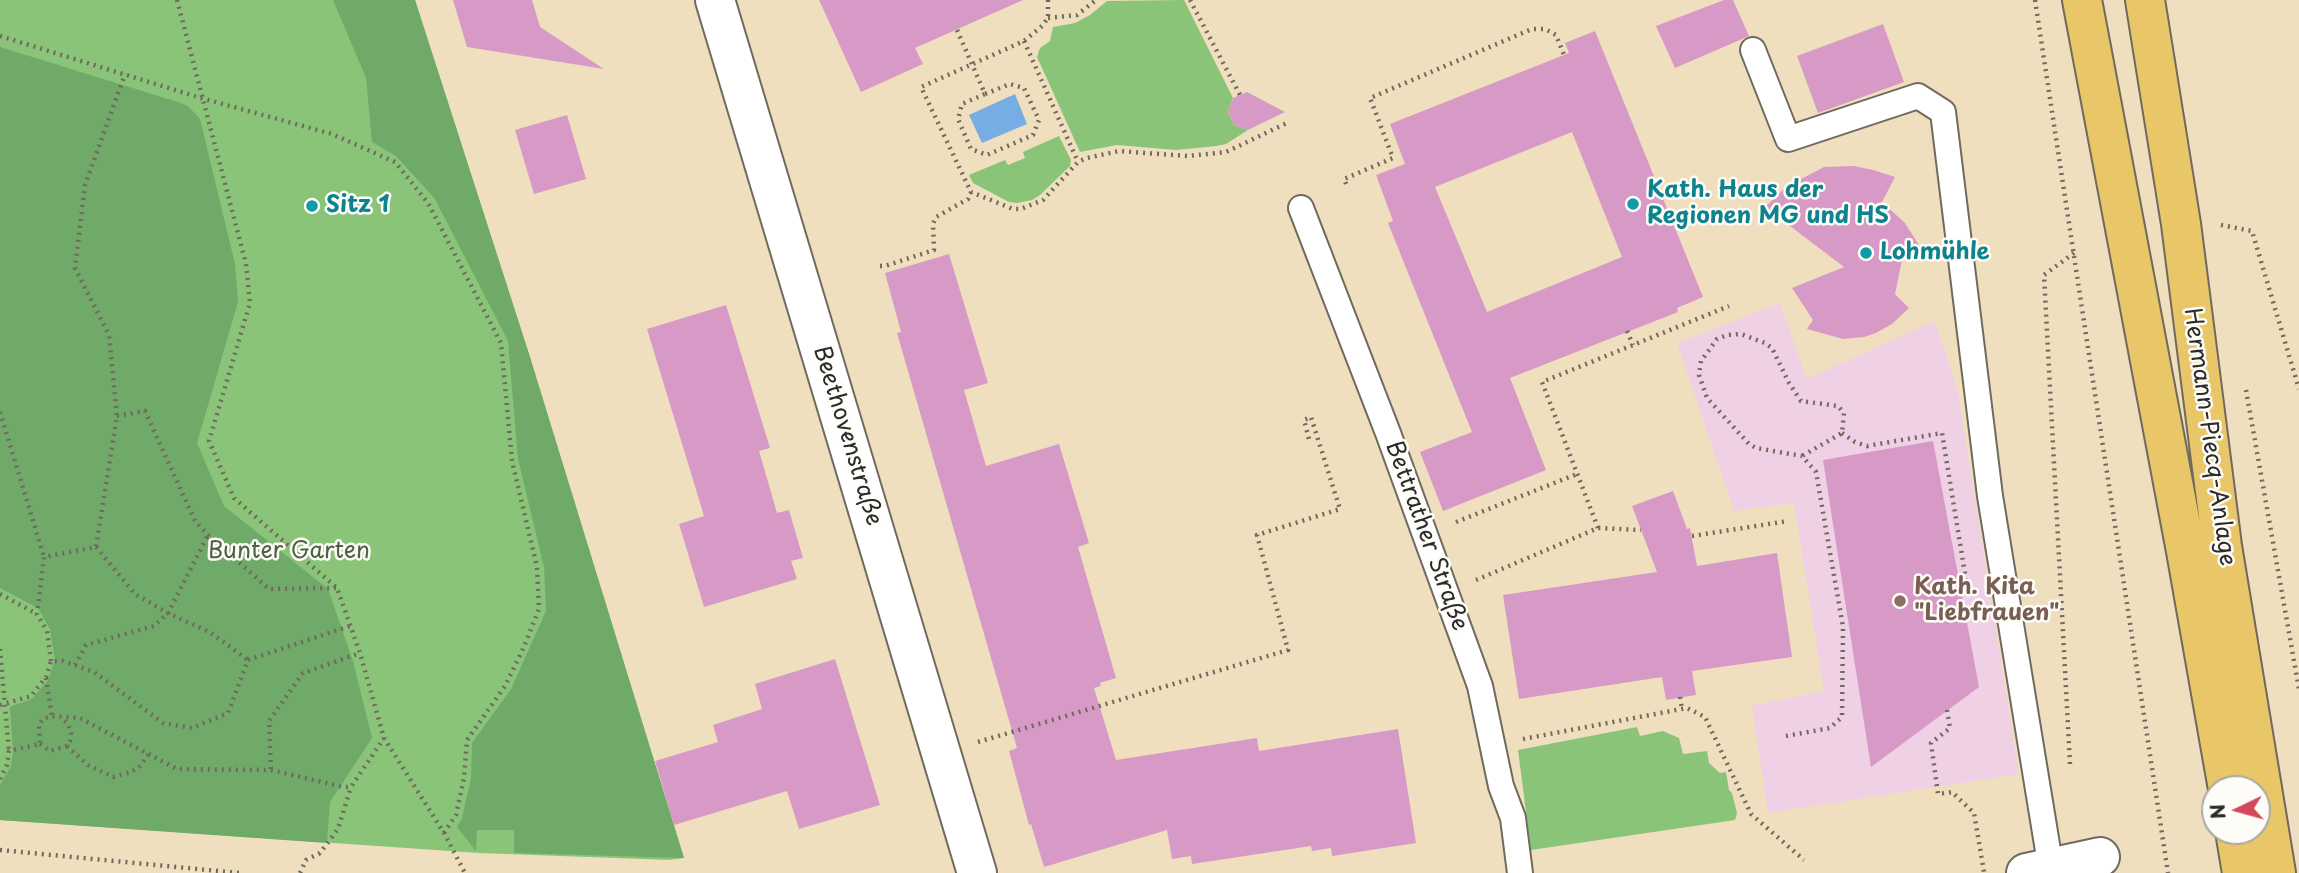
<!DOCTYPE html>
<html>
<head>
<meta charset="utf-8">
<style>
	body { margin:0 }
	#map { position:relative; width:2299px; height:873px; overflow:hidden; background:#efdfbe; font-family:"Playpen Sans",sans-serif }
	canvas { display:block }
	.north { position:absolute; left:2201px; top:775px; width:70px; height:70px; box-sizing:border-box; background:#fdfcf7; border:2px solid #a9a8a5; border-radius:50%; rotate:265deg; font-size:19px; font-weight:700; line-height:28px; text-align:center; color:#2b2b2b }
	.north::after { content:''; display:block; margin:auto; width:24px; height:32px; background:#d1495b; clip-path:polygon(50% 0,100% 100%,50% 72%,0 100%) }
</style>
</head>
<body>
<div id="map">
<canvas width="2299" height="873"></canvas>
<div class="north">N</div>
</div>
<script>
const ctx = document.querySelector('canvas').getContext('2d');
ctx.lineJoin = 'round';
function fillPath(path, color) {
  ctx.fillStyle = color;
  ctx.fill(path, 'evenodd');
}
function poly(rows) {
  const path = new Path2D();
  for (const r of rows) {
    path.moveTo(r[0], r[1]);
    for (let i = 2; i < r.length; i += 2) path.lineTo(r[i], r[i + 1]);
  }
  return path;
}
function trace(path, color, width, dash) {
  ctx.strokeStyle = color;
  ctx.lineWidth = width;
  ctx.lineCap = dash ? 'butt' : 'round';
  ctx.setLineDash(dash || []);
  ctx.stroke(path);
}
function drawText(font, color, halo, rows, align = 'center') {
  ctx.font = font + ' "Playpen Sans",sans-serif';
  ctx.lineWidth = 5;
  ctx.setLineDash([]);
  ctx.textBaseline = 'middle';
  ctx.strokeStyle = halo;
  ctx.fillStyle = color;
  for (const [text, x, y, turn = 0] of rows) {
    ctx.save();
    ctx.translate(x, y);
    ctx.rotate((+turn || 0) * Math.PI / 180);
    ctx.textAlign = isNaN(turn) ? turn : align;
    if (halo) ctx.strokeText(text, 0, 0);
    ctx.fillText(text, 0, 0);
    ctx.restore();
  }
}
fillPath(poly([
	[1780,303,1807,379,1935,321,1958,392,2019,774,1768,813,1752,706,1824,691,1794,503,1734,511,1677,343]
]), '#f0d0e4');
fillPath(poly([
	[0,0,415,0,529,354,684,858,669,860,479,853,0,820],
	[1184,0,1233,98,1228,112,1234,125,1248,130,1226,144,1216,146,1176,150,1117,145,1080,152,1037,57,1040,48,1050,41,1053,27,1075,23,1090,15,1107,1],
	[1059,136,1071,160,1070,166,1040,195,1032,200,1017,203,1009,202,973,183,969,175,1005,160,1008,165,1025,158,1023,152],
	[1637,727,1640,736,1663,731,1679,738,1683,754,1707,751,1709,763,1720,773,1726,772,1729,790,1732,793,1737,813,1735,820,1531,850,1518,750]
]), '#8ac479');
fillPath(poly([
	[333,0,415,0,529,354,684,858,514,853,514,830,477,830,476,851,457,827,462,818,471,778,472,743,511,689,546,611,544,567,518,459,508,341,435,199,396,156,372,142,366,78],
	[0,47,181,103,188,106,200,119,235,264,238,302,197,443,224,506,328,589,353,661,372,738,330,802,327,843,0,820,0,785,11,766,13,752,10,707,32,699,48,680,55,660,50,629,38,608,0,588]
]), '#6faa69');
fillPath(poly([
	[1015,94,1027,124,982,143,969,115]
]), '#75ade4');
fillPath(poly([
	[453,0,532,0,540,27,604,69,467,47],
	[819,0,1023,0,915,48,923,64,861,92],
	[1724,0,1733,0,1749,36,1675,68,1656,26],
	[1883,24,1904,82,1818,113,1797,56],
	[1595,31,1703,297,1677,308,1678,312,1510,378,1546,470,1443,511,1420,452,1472,432,1388,223,1393,221,1376,175,1405,164,1390,124,1569,53,1565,43],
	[1572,132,1622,257,1487,312,1435,187],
	[1247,92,1285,112,1248,130,1234,125,1228,112,1233,98],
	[567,115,586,179,534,194,515,130],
	[1854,166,1873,170,1895,177,1882,202,1905,223,1924,253,1903,255,1895,294,1909,308,1892,324,1876,333,1864,337,1843,339,1807,329,1813,320,1792,288,1844,267,1765,207,1786,187,1824,167],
	[949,254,988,383,964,390,986,466,1059,444,1089,543,1078,547,1116,678,1100,683,1101,686,1094,688,1116,760,1257,738,1259,751,1398,729,1416,843,1332,856,1331,848,1312,851,1311,846,1192,864,1191,856,1172,859,1167,830,1044,867,1031,824,1029,825,1009,751,1017,748,897,333,901,332,885,273],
	[726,305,770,448,759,451,777,513,789,510,803,558,791,561,797,579,704,607,679,524,704,516,647,329],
	[1933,441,1979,687,1871,767,1823,460],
	[1673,491,1687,529,1690,528,1697,566,1777,553,1792,657,1692,671,1696,695,1666,700,1662,677,1519,699,1503,595,1657,572,1632,506],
	[835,659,880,805,799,829,787,791,674,825,655,761,718,742,713,725,762,709,755,684]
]), '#d79ac6');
const lane = poly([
	[1753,50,1788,139,1918,96,1943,112,1990,496,2051,869],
	[1301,208,1388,433,1480,686,1501,786,1513,818,1520,873]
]);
const street = poly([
	[715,0,977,873],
	[2026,873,2100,857]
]);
const primary = poly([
	[2082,0,2186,551,2228,789],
	[2145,0,2181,224,2222,546,2276,873],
	[2235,831,2242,873]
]);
trace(lane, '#706a5e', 28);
trace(street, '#706a5e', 42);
trace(primary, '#706a5e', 42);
trace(poly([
	[177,0,246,264,250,303,209,441,234,498,337,588,360,653,384,738,444,833,465,873],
	[1048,0,1048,18,1042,26,1024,41,921,87,971,192,1013,209,1021,209,1043,200,1078,162,1087,158,1119,151,1188,156,1226,152,1289,122],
	[1190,0,1240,95],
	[2035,0,2168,873],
	[1048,18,1077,15,1096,0],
	[957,30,985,94,1010,84,1024,88,1039,120,1033,135,987,155,971,149,958,119,962,104,985,94],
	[0,36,201,98,332,134,395,162,428,203,501,343,512,461,537,567,539,609,523,649,505,686,467,740,464,778,456,815,444,833],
	[1024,41,1078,162],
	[1346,184,1344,179,1393,158,1370,98,1532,29,1545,29,1556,35,1564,55],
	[2221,225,2252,231,2299,389],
	[880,266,885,266,934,250,933,224,936,217,968,199,971,192],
	[1627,331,1633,345],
	[2246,390,2299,689],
	[0,412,44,557],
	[117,416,145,411,195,521,208,535,269,589,336,588],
	[1842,433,1855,442,1867,446,1942,433,1968,592],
	[1456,522,1577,474],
	[1598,528,1542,382,1729,306],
	[1692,536,1788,521],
	[96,547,135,594,168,613,211,633,248,660],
	[1476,580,1598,528,1641,530],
	[0,594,37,614],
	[0,649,9,751],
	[51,661,47,631,37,614,44,557,96,547,117,416,109,335,75,268,85,185,125,74],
	[75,665,86,645,154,626,168,613,208,535],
	[46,678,52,716],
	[1680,697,1682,709],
	[0,705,31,696,46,677,51,661,63,661,94,672,163,723,192,728,228,713,248,660,350,626],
	[1947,710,1950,728,1931,743,1938,794,1952,792,1974,813,1984,872],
	[1786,736,1830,728,1842,717,1843,627,1816,472,1802,456,1756,448,1749,444,1707,398,1699,375,1701,361,1717,339,1727,335,1741,334,1765,343,1772,348,1789,383,1801,401,1838,406,1844,413,1842,433,1802,456],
	[1523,739,1687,708,1705,717,1751,814,1804,860],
	[978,742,1288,650,1257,535,1340,509,1311,417,1304,420,1310,443],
	[40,744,50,751,67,746,70,741,71,733,68,724,62,719],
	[67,746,88,765,113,777,131,772,139,767,149,754],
	[2070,764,2044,275,2074,253],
	[271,769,269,721,303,673,360,653],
	[0,779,7,765,9,751,40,744,39,724,43,719,52,716,80,718,177,769,271,770,343,787,351,787,384,738],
	[0,850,239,873],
	[300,873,306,860,320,853,338,829,351,787]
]), '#706a5e', 4.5, [2, 5]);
trace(lane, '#fff', 24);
trace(street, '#fff', 38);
trace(primary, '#e9c769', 38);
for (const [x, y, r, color] of [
	[1633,204,7,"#0f9aa8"],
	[312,206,7,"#0f9aa8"],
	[1866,253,7,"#0f9aa8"],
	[1900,601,7,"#8d6e63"]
]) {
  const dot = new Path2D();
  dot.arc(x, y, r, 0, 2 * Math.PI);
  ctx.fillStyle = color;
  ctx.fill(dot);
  trace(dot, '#fdfcf7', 2.5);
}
drawText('bold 23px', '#0d838f', '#fdfcf7', [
	["Kath. Haus der",1647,191],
	["Regionen MG und HS",1647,217],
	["Sitz 1",326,206],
	["Lohmühle",1880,253]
], 'left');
drawText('23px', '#2b2b2b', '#fdfcf7', [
	["Beethovenstraße",847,436,73],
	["Hermann-Piecq-Anlage",2209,437,82],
	["Bettrather Straße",1426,536,70]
]);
drawText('23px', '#4c6146', '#fdfcf7', [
	["Bunter Garten",289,552]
]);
drawText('bold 23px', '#785e54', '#fdfcf7', [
	["Kath. Kita",1914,588],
	["\"Liebfrauen\"",1914,614]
], 'left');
</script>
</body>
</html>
